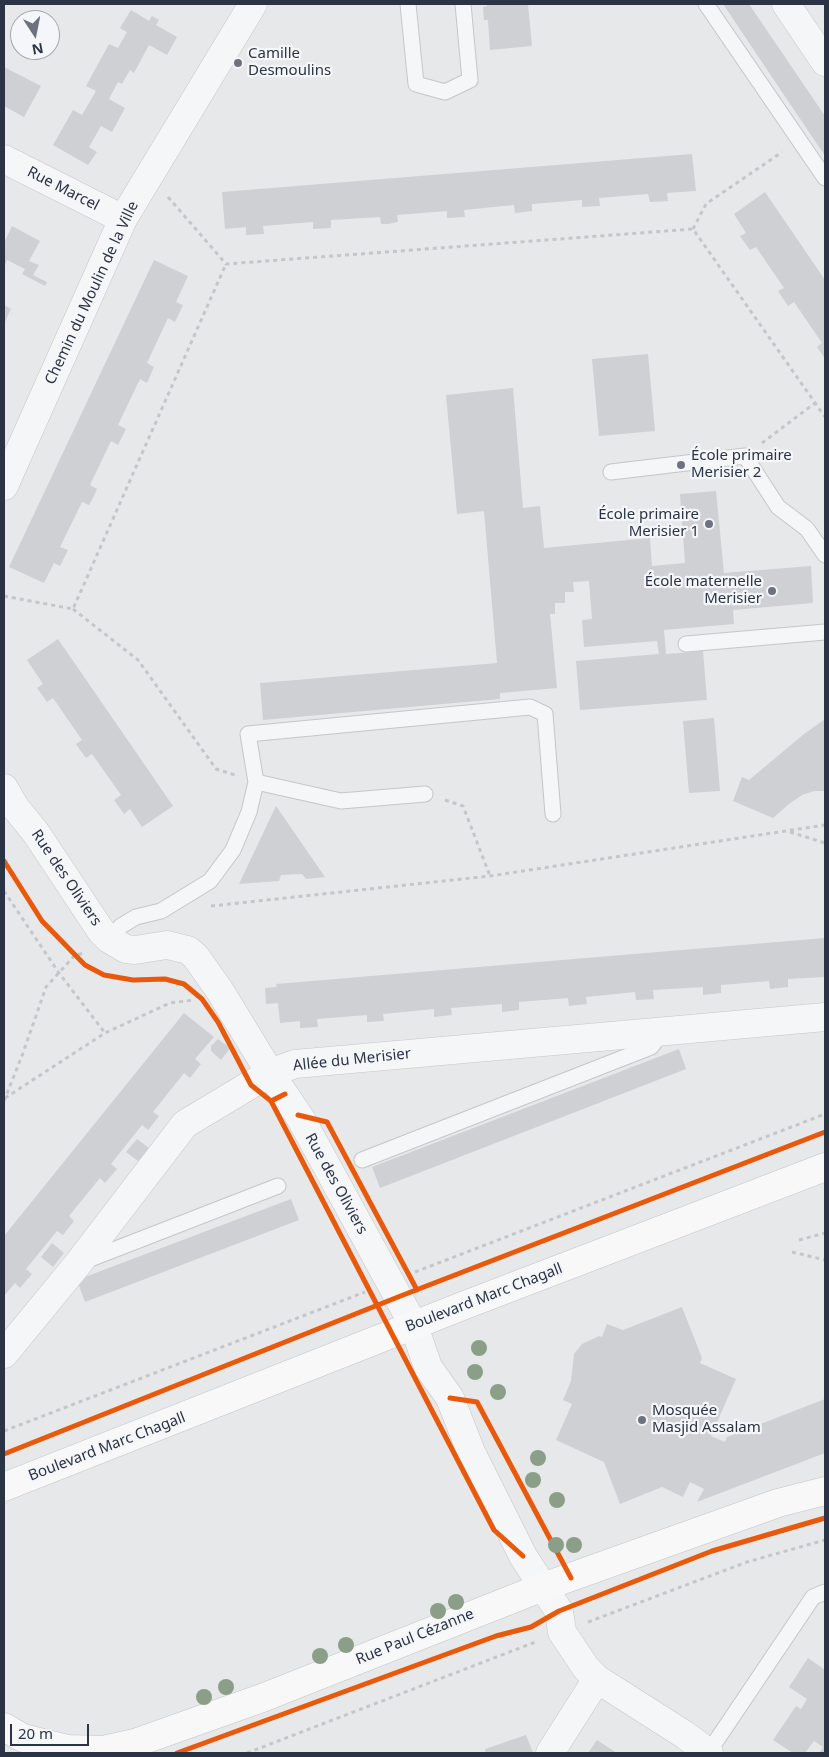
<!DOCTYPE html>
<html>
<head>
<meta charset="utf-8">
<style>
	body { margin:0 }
	#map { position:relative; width:829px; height:1757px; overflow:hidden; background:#e6e8ea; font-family:"Noto Sans",sans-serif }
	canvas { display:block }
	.frame { position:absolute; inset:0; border:5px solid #2b3445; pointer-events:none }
	.north { position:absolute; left:10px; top:10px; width:50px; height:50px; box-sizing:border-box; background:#f4f6f9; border:1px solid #a4a8b1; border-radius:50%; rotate:169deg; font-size:14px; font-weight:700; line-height:20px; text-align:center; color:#2b3445 }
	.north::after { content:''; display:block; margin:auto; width:18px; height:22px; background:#6c737f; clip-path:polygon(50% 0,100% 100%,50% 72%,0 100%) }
	.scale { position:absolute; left:10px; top:1724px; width:79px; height:22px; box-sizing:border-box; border:2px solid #2b3445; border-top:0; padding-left:6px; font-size:15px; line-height:18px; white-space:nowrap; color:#2b3445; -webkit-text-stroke:4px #f4f6f9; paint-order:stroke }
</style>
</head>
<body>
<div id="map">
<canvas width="829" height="1757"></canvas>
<div class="frame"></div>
<div class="north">N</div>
<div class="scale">20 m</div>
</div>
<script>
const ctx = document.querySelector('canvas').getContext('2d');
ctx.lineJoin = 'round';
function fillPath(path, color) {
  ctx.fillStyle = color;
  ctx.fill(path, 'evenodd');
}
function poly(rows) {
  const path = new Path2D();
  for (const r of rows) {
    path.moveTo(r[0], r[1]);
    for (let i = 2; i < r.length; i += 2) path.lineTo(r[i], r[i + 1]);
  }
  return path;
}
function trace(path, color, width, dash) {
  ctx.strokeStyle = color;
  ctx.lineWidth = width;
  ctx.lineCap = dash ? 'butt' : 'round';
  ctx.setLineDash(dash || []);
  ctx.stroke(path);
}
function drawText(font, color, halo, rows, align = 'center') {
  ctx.font = font + ' "Noto Sans",sans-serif';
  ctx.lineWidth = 4.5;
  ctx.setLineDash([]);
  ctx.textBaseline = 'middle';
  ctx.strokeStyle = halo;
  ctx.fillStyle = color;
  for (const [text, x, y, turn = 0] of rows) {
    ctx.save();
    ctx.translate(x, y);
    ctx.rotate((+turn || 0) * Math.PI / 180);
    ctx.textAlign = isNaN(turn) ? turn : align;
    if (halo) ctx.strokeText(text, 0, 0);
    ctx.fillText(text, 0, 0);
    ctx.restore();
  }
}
fillPath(poly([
	[487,4,528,4,532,46,490,50,488,20,484,20,483,7,487,6],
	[723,4,749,4,825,116,825,156],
	[131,10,149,21,152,16,159,20,156,25,177,37,167,55,149,45,134,73,130,70,122,84,118,82,109,99,125,108,112,132,101,126,89,147,97,152,88,165,53,145,73,110,82,115,96,91,86,86,109,44,118,48,127,32,120,28],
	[4,67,41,86,24,117,4,106],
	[692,154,696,191,667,193,668,201,650,202,648,194,599,198,600,206,582,207,582,200,532,204,532,211,515,213,514,205,464,210,465,217,447,218,447,211,397,215,398,222,388,224,381,224,380,217,331,220,331,228,313,229,313,222,263,226,264,234,246,235,246,227,225,229,222,192],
	[765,192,825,280,825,359,817,347,822,343,794,302,788,306,778,291,784,288,756,247,750,250,740,236,746,233,734,214],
	[12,226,40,241,29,261,39,265,33,275,47,282,45,286,22,274,25,269,7,260,4,267,4,243],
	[154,260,188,276,176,302,183,305,175,322,168,318,147,363,154,367,147,383,140,379,118,425,126,429,118,445,111,441,90,485,97,489,93,498,89,505,82,502,60,547,68,550,60,566,54,563,44,583,9,567],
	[4,305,11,309,4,324],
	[648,354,655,431,599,436,592,359],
	[513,388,523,508,540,506,544,548,650,538,652,566,685,563,680,494,716,491,724,573,811,566,813,603,733,610,734,624,664,630,666,654,703,651,707,700,580,710,576,661,659,654,657,641,584,647,582,620,592,619,589,581,573,582,574,592,565,592,565,603,555,603,555,614,550,614,557,688,500,693,500,699,263,720,260,683,497,663,484,511,457,514,446,395],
	[58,639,173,806,142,827,130,809,124,814,114,800,121,795,92,754,86,758,80,750,76,744,82,740,53,698,47,702,37,688,43,684,27,660],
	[714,718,720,791,689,793,683,721],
	[825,719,825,791,814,791,802,795,789,804,773,818,733,801,742,777,749,780,804,734],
	[276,806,325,877,306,879,302,874,281,875,279,881,239,884],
	[825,938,825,977,788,979,788,987,770,989,769,981,721,985,721,993,703,995,703,987,653,990,654,999,636,1000,635,992,586,997,587,1004,569,1006,568,998,519,1002,519,1010,502,1012,502,1004,451,1008,452,1015,434,1017,434,1009,383,1014,384,1021,367,1022,367,1015,317,1019,318,1027,300,1028,300,1021,280,1023,278,1003,266,1004,265,988,277,987,276,984],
	[184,1013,214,1037,195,1059,201,1064,190,1078,184,1073,153,1112,159,1116,153,1124,148,1130,142,1125,111,1164,117,1169,105,1183,100,1178,69,1216,74,1221,63,1235,57,1231,26,1269,32,1274,20,1288,15,1283,4,1296,4,1236],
	[218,1039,230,1048,221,1060,211,1051,211,1046],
	[679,1049,686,1069,380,1188,372,1167],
	[137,1139,149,1148,138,1161,126,1152],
	[291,1199,299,1220,85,1302,77,1280],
	[52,1243,64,1253,53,1267,41,1257],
	[682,1307,702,1358,700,1363,736,1379,711,1436,725,1442,727,1437,825,1399,825,1453,697,1502,704,1489,690,1482,683,1497,662,1487,620,1504,604,1462,556,1440,572,1404,563,1400,571,1381,574,1354,582,1344,599,1336,602,1337,607,1324,623,1330],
	[808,1658,825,1670,825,1753,820,1752,823,1747,814,1741,805,1753,793,1753,773,1740,796,1706,801,1709,807,1699,789,1687],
	[526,1735,533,1753,486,1753,485,1749],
	[597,1740,617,1753,588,1753]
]), '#ced0d3');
const service = poly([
	[408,4,416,84,445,92,470,80,463,4],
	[706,4,825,178],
	[611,472,745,456,778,507,807,529,825,555],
	[686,644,825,632],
	[256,782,341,801,425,794],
	[109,939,121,926,136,917,161,911,210,881,233,850,249,812,256,782,248,734,530,707,545,714,553,814],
	[362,1160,651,1047,664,1030],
	[85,1261,278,1186],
	[708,1753,813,1597,825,1592]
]);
const minor = poly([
	[786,4,825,62],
	[4,159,123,219],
	[4,1354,77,1265,185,1124,270,1073,295,1064,825,1017],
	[543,1587,559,1611,562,1632,586,1668,597,1679,685,1735,709,1753],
	[550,1753,597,1679]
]);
const tertiary = poly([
	[4,486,123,219,253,4],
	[4,788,15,807,36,833,101,931,109,939,126,949,135,950,167,945,188,950,196,957,220,991,270,1073,301,1119,390,1282,414,1326,428,1367,450,1398,471,1452,523,1556,543,1587]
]);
const primary = poly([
	[4,1487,465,1305,825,1167],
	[4,1727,23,1738,68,1749,103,1750,135,1743,262,1698,543,1587,778,1503,825,1491]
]);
trace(service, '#c4c6c8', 17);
trace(minor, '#c4c6c8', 29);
trace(tertiary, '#c4c6c8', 29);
trace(primary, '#c2c5c8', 29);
trace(poly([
	[168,197,226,264,693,229,825,417],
	[693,229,706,204,782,152],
	[762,443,815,403],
	[4,596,73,609,226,264],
	[73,609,138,660,216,769,235,775],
	[445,800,463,806,490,876],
	[790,832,825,843],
	[4,891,59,973,105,1033],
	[211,906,490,876,825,825],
	[5,1098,105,1033,170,1003,194,1000],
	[4,1101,23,1053,46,987,75,955,85,953],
	[799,1240,825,1233],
	[792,1252,825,1260],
	[415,1272,825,1114],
	[4,1431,365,1292],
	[588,1622,747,1562,825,1540],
	[247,1753,538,1641]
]), '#c5c6ca', 3, [4, 4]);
trace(service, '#f5f6f7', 15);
trace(minor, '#f5f6f7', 28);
trace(tertiary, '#f5f6f7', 28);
trace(primary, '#f8f8f8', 28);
trace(poly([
	[4,861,42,921,85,965,104,975,133,980,165,979,184,984,202,999,218,1022,251,1085,271,1101],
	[285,1094,271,1101,494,1530,523,1556],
	[298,1115,327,1122,417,1290],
	[450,1398,477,1402,571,1578],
	[4,1454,398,1297,825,1132],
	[177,1753,496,1636,531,1627,559,1611,712,1551,825,1518]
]), '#e8590c', 5);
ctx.fillStyle = '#8a9e88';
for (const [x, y] of [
	[479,1348],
	[475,1372],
	[498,1392],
	[538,1458],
	[533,1480],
	[557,1500],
	[556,1545],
	[574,1545],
	[456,1602],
	[438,1611],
	[346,1645],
	[320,1656],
	[226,1687],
	[204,1697]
]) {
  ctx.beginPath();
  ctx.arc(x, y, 8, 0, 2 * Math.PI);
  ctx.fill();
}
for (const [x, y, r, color] of [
	[238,63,5,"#6c737f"],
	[681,465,5,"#6c737f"],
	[709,524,5,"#6c737f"],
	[772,591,5,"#6c737f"],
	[642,1420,5,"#6c737f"]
]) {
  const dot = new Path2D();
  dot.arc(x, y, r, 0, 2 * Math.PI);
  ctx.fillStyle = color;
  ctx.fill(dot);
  trace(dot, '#f4f6f9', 2);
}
drawText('15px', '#2b3445', '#f4f6f9', [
	["Camille",248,54],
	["Desmoulins",248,71],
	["École primaire",691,456],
	["Merisier 2",691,473],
	["École primaire",699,515,"right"],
	["Merisier 1",699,532,"right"],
	["École maternelle",762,582,"right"],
	["Merisier",762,599,"right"],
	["Mosquée",652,1411],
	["Masjid Assalam",652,1428]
], 'left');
drawText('15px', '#2b3445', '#f4f6f9', [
	["Rue Marcel",63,189,27],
	["Chemin du Moulin de la Ville",92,293,-65],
	["Rue des Oliviers",66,878,56],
	["Allée du Merisier",352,1060,-6],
	["Rue des Oliviers",336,1184,61],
	["Boulevard Marc Chagall",484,1298,-21],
	["Boulevard Marc Chagall",107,1447,-21],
	["Rue Paul Cézanne",415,1637,-22]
]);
</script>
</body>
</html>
